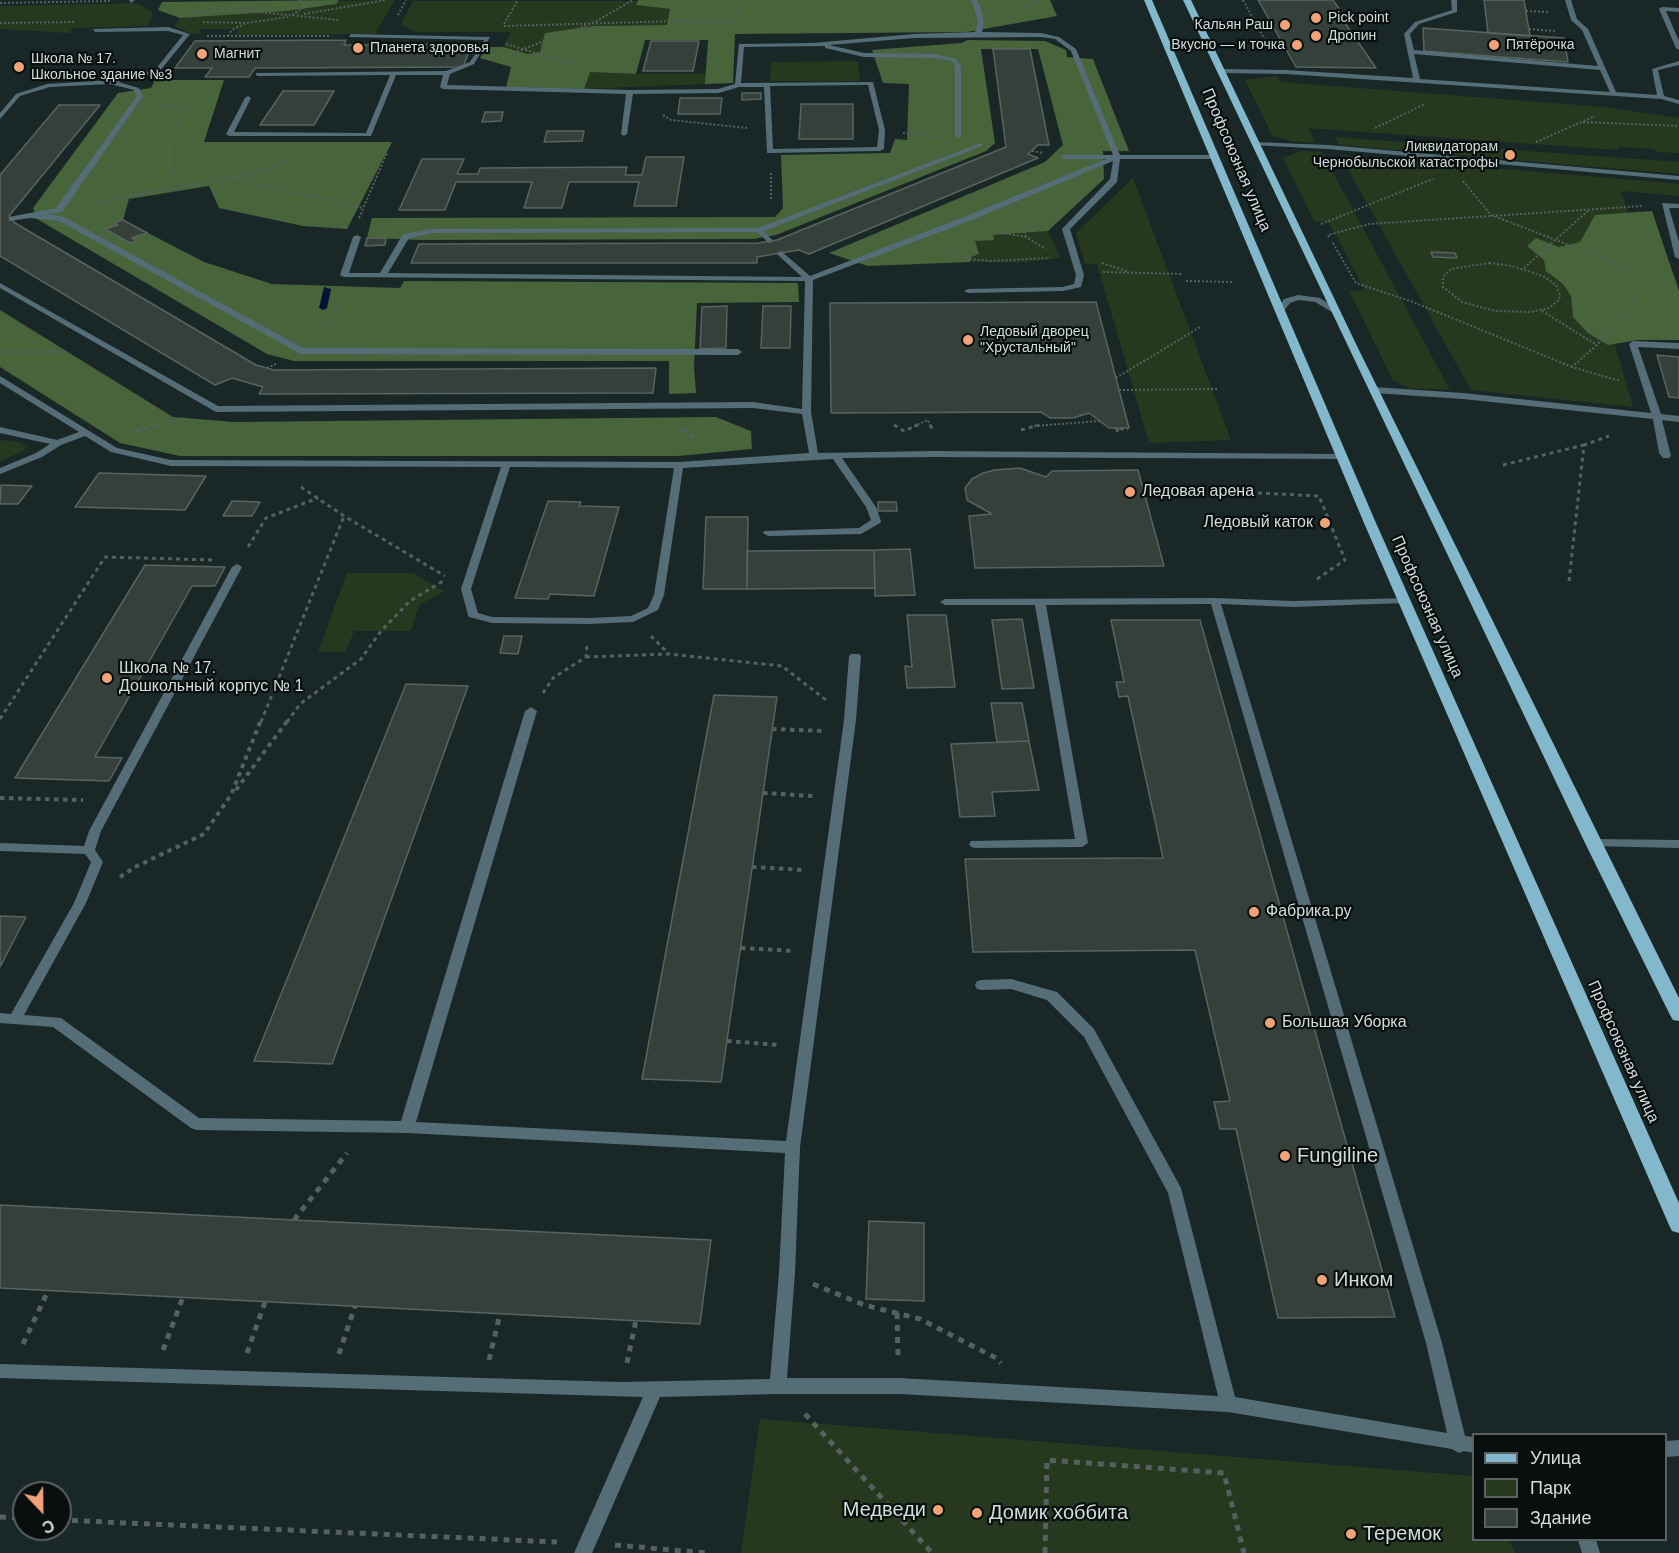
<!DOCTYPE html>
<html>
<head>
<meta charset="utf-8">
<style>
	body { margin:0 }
	#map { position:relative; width:1679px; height:1553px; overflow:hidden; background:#1a2727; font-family:Arial,sans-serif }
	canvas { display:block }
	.legend { position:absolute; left:1472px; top:1433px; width:195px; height:108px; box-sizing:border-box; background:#090f0f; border:2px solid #5a6161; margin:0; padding:8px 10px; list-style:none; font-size:18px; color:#d3dbdb }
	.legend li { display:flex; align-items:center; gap:12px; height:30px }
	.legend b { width:30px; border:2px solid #5a6161 }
	.north { position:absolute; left:12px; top:1481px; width:60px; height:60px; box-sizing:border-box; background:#090f0f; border:2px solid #5a6161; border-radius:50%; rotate:158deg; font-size:16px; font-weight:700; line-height:24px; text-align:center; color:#d3dbdb }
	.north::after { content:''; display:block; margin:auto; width:21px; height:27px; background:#f0a378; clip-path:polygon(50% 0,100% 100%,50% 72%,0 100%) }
</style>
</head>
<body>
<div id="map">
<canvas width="1679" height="1553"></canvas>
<ul class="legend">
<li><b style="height:8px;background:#83b7cb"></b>Улица</li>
<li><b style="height:16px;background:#26391e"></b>Парк</li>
<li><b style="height:16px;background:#35403b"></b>Здание</li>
</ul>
<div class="north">С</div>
</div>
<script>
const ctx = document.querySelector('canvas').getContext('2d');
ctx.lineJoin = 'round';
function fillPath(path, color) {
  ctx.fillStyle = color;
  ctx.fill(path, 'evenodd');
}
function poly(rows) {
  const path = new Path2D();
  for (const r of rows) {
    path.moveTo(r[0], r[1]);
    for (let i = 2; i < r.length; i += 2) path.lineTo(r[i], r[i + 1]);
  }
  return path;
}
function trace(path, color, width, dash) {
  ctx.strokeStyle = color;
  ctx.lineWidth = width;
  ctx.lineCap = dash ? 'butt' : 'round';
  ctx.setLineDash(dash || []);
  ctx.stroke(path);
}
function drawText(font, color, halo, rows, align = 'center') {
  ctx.font = font + ' Arial,sans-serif';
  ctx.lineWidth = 4.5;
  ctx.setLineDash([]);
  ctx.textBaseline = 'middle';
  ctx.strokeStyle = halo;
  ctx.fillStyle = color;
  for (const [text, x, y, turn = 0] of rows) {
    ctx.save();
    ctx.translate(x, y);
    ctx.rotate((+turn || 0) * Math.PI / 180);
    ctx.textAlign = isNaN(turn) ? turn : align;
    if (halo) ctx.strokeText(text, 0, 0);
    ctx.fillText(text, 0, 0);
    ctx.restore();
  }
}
fillPath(poly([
	[395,0,375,34,235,35,238,29,200,29,199,34,192,34,174,26,180,18,287,11,336,4,338,1],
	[413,1,638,1,637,5,670,9,667,25,594,26,540,52,528,54,503,47,511,32,416,32,401,24],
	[137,3,153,13,148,26,73,28,69,33,0,29,0,6],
	[858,61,860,81,770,81,771,62],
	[590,72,636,74,706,74,705,84,584,89],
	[1276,76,1282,82,1604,107,1679,118,1679,153,1656,152,1654,149,1619,147,1617,150,1308,128,1315,143,1289,141,1272,135,1245,80],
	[1334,137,1679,162,1679,174,1339,145],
	[1301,151,1322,152,1450,390,1409,388,1393,380,1349,291,1364,290,1335,233,1327,222,1314,221,1283,158],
	[1340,155,1679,184,1679,196,1621,191,1638,242,1613,338,1633,407,1471,390],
	[1133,178,1231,440,1149,443,1097,264,1085,264,1076,233],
	[1048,231,1060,258,1017,263,970,262,974,241,993,239,992,235],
	[0,440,21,442,26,447,24,451,0,461],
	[347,573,413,573,444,591,419,605,411,631,354,631,346,652,318,652],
	[760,1419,1473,1476,1474,1540,1510,1540,1515,1553,741,1553]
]), '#26391e');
fillPath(poly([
	[339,0,336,4,287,11,180,18,158,10,162,2],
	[638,0,1050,0,1057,16,967,32,735,34,733,83,705,84,708,40,645,40,636,74,590,72,584,89,506,87,511,67,480,58,487,47,503,47,528,54,540,52,545,33,594,26,667,25,670,9,636,5],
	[968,40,1045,41,1066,50,1067,57,1093,59,1129,151,1103,151,1104,179,1048,231,993,235,994,240,975,241,979,254,971,257,970,262,868,266,829,253,1045,162,1063,145,1038,49,981,49,995,143,986,151,776,235,753,239,422,240,367,238,372,218,775,217,783,208,781,155,890,153,895,139,907,140,909,84,883,83,872,50,961,43],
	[155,80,224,80,204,142,392,142,347,229,303,226,219,208,209,186,129,199,123,220,204,262,272,284,400,288,404,281,798,283,799,302,697,303,694,367,696,393,669,394,669,361,294,361,267,354,37,219,33,208,118,93,151,88],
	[1652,211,1679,291,1679,340,1638,340,1608,345,1588,333,1573,317,1571,296,1563,284,1546,271,1544,260,1527,246,1536,238,1559,247,1580,242,1595,215],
	[0,310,173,417,235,422,716,417,751,431,752,449,678,456,180,456,120,443,0,367]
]), '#47643b');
fillPath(poly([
	[324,287,331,289,327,308,323,310,319,308,324,287]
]), '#001435');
const building = poly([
	[1258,0,1333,0,1349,23,1345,23,1376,68,1296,67,1258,0],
	[1484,0,1524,0,1530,36,1488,33,1484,0],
	[1423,28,1564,38,1568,62,1424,51,1423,28],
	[346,40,344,45,472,44,463,67,255,68,249,77,205,77,212,68,175,68,195,41,346,40],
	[651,41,699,41,693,71,643,71,651,41],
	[993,49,1030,49,1049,145,1038,145,1028,154,1038,158,809,254,799,250,757,257,757,263,411,263,419,244,758,243,777,240,1006,147,993,49],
	[283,91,334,91,314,125,260,125,283,91],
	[742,93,761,93,761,99,742,100,742,93],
	[680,98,722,98,720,114,678,114,680,98],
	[801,104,853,104,853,139,799,139,801,104],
	[59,105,100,105,9,216,15,223,256,365,274,370,656,368,653,393,259,394,263,387,232,378,215,385,0,256,0,175,59,105],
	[485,112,503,112,501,121,482,122,485,112],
	[547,131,584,131,582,141,544,142,547,131],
	[646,157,684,157,676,206,634,206,639,182,569,182,562,208,524,208,532,182,456,182,445,210,399,210,422,159,464,159,457,174,478,174,480,168,627,167,625,175,642,175,646,157],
	[123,220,147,233,132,238,137,241,130,243,105,229,118,225,114,223,123,220],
	[367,238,386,238,385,245,365,246,367,238],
	[1431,252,1455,253,1457,258,1433,257,1431,252],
	[1096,302,1129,428,1109,428,1089,413,1073,418,1050,418,1041,412,831,413,830,303,1096,302],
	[727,306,726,348,700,349,702,307,727,306],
	[763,306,791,306,790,348,761,348,763,306],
	[1657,355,1679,357,1679,398,1669,397,1657,355],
	[1020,468,1046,477,1052,471,1138,470,1164,566,975,568,969,516,992,514,967,500,965,488,972,479,983,473,995,470,1020,468],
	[99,473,206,476,185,510,75,507,99,473],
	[1,485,32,486,18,504,0,504,1,485],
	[232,501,260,502,252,516,223,516,232,501],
	[548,501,581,502,579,506,619,507,594,596,550,594,548,599,515,598,548,501],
	[878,502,896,502,897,511,878,511,878,502],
	[706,517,748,517,747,589,703,589,706,517],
	[910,549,915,595,875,596,874,550,910,549],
	[874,550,875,588,747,589,747,551,874,550],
	[145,565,225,567,215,586,192,586,95,757,122,758,109,781,15,778,145,565],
	[907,615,946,615,955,687,907,688,905,666,912,667,907,615],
	[1022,619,1034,688,1002,689,992,620,1022,619],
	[1111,620,1200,620,1395,1317,1278,1318,1236,1129,1220,1129,1214,1102,1230,1101,1195,950,973,952,965,859,1163,858,1128,696,1119,697,1116,682,1124,682,1111,620],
	[504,636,522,636,518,654,500,653,504,636],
	[406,684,468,686,332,1064,254,1061,406,684],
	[714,695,777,697,721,1082,642,1079,714,695],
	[991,703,1022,703,1029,741,997,742,991,703],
	[1029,741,1039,790,992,792,995,816,960,817,951,744,1029,741],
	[0,916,26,917,0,967,0,916],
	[0,1205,294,1220,711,1240,700,1324,0,1288,0,1205],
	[869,1221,924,1223,924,1301,866,1299,869,1221]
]);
fillPath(building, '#35403b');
trace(building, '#58645f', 1.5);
trace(poly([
	[300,0,307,6],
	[735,0,740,26],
	[1243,0,1270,49],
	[0,3,110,1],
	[1526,11,1549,12],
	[193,12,239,10,338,20],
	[1019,12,1039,0],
	[304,14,386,0],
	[292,15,315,0],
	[398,15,406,0],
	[203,22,247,23,288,17],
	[0,23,75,22],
	[504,24,518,0],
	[504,26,678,21,736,23],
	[1529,29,1555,31],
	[207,36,331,36],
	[228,36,232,30,246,23],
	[506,44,582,67],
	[502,57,595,22,633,0],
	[160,103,186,111,169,140,169,164,179,187],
	[663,115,671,120,747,128],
	[1583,122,1679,126],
	[1375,128,1425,104],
	[903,133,935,138],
	[1536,142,1595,116],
	[1032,151,1043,153],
	[771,173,771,201],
	[235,178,363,208],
	[1463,181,1491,215,1600,257,1628,271,1636,280,1638,290,1631,308,1597,345,1572,367,1620,381],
	[95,202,234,178,298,158],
	[359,218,387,153,384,149],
	[1321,224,1433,179],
	[997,232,1026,237,1046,249],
	[1026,237,1024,232,1043,214],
	[1329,237,1328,235,1369,224,1643,206],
	[1333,243,1356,283,1413,302,1572,367],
	[947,251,971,259,990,261,1050,258],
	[1102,263,1129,272],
	[1489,263,1512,266,1543,276,1556,285,1560,295,1559,300,1549,308,1531,312,1495,311,1462,302,1443,287,1443,277,1451,269,1489,263],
	[1524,268,1589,210],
	[1103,272,1183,274],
	[1186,281,1234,282],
	[1542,311,1597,345],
	[320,328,335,310,339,296],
	[0,352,68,352],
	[267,368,276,364],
	[1116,378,1200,327],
	[1119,390,1219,389],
	[894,425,896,426],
	[154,426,184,418],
	[914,426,928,420,931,426],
	[1034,426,1100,421]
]), '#556161', 2, [2, 2]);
trace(poly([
	[894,425,904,431,918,425],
	[930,425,932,429],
	[684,429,696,441],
	[1021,430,1039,425],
	[136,431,159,425],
	[1118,432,1116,428,1128,430],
	[1503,465,1584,445],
	[301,487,344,516,445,576],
	[1258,493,1319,496,1345,560,1317,579],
	[248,547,266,518,318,498],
	[1569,581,1584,445,1609,436],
	[651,636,669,654],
	[586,657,669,654,782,666,826,700],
	[543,693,553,678,586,657,587,644],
	[0,719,105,557,214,560],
	[261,722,344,516],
	[287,722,300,704,361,659,381,631,410,601,443,581]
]), '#556161', 3, [4, 4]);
trace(poly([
	[772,729,822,731],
	[236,790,288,720],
	[763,793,813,796],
	[0,798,83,800],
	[752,867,803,870],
	[120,877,135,867,204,834,231,795,261,720],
	[741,948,794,951],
	[727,1041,780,1045]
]), '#556161', 4, [4.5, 4.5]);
trace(poly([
	[294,1220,347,1153],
	[813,1284,864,1305,920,1319,996,1358,1001,1363],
	[897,1313,898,1357],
	[23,1344,48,1291],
	[163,1350,183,1297],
	[247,1353,265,1302],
	[339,1354,355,1306],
	[489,1360,500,1314],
	[627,1363,636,1320],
	[805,1414,932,1553],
	[0,1517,24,1518],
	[60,1520,557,1542],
	[615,1545,707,1553],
	[1045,1553,1047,1460,1224,1473,1244,1553]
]), '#556161', 5, [6, 6]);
fillPath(poly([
	[129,0,135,0,131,3,129,0],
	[970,0,976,0,979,3,984,22,982,32,1041,33,1059,37,1076,49,1120,155,1215,155,1219,157,1215,159,1120,159,1117,182,1070,229,1084,275,1081,287,1063,291,968,293,964,291,968,289,1063,287,1074,284,1076,275,1062,229,1110,179,1113,161,972,220,813,280,811,412,818,453,933,451,1342,454,1347,457,1345,459,933,457,842,458,876,507,881,521,880,523,861,534,768,536,763,533,764,531,859,528,871,520,866,507,833,459,683,468,664,595,658,610,633,622,590,624,492,623,469,617,468,615,461,589,501,467,171,466,111,452,85,436,61,445,42,457,0,474,0,468,36,453,50,444,0,433,0,427,57,440,79,432,0,383,0,376,117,448,171,460,679,462,809,453,802,414,753,408,216,412,0,288,0,283,218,406,753,402,802,409,805,281,344,277,340,275,353,237,357,235,361,237,349,273,380,273,403,234,433,229,758,228,978,144,982,144,982,146,764,231,773,241,769,243,757,232,433,233,409,238,388,273,802,277,778,255,777,253,781,251,810,276,966,216,1106,159,1062,159,1062,155,1113,155,1071,51,1055,39,1041,37,914,38,829,45,864,53,935,54,956,59,961,66,961,136,958,138,955,136,955,66,952,61,935,58,864,57,825,48,825,46,744,47,741,83,873,82,885,130,884,149,880,151,767,153,764,87,739,87,719,93,633,94,627,134,624,136,621,134,626,94,443,89,440,87,443,75,396,75,371,136,229,136,226,134,245,98,248,96,251,98,234,132,366,133,390,75,258,76,256,75,256,73,446,71,470,62,484,40,349,37,351,34,490,37,474,64,450,74,447,85,630,90,718,89,735,84,739,44,813,43,914,34,975,32,978,22,973,4,970,0],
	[868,85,879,130,877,147,773,149,770,86,868,85],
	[510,467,674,468,654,595,648,608,631,616,590,618,492,617,478,613,471,589,510,467],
	[1451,0,1457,0,1457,12,1419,24,1410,34,1414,50,1598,66,1582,30,1571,20,1565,0,1571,0,1577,19,1588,29,1616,92,1657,95,1652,69,1679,61,1679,65,1658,70,1664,96,1679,100,1679,104,1661,99,1286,74,1222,73,1219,71,1222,69,1286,70,1413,78,1404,34,1415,22,1452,10,1451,0],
	[1414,54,1600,70,1610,92,1420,79,1414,54],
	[1662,7,1679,8,1679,12,1666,11,1679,41,1679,50,1676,48,1659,9,1662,7],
	[168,27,190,34,159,72,118,82,139,88,143,96,62,212,49,214,64,217,303,348,738,349,742,352,738,355,301,354,59,221,30,218,9,221,9,217,56,208,137,96,134,90,110,84,50,87,20,96,0,119,0,113,16,94,47,84,111,80,155,70,183,35,168,31,95,32,93,29,168,27],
	[1254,142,1328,145,1679,176,1679,180,1328,149,1252,145,1252,143,1254,142],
	[1662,203,1679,204,1679,208,1669,208,1679,242,1679,259,1675,257,1662,203],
	[1633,341,1679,343,1679,349,1638,347,1661,414,1679,416,1679,422,1662,420,1671,456,1669,458,1663,458,1659,453,1653,419,1463,399,1374,393,1370,390,1374,387,1463,393,1651,413,1629,344,1633,341],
	[237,564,242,567,101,831,95,850,103,862,86,903,24,1015,61,1018,199,1118,401,1121,525,711,531,707,537,711,416,1122,786,1141,844,720,849,656,851,654,859,654,861,656,856,720,800,1147,795,1273,787,1378,899,1378,1218,1396,1168,1193,1084,1037,1047,1000,1011,989,982,990,977,989,975,985,977,981,982,980,1011,979,1057,992,1094,1029,1181,1188,1235,1397,1447,1433,1426,1343,1211,604,1046,605,1088,843,1082,847,975,848,971,847,969,844,971,841,1075,839,1035,605,945,605,940,602,945,599,1215,598,1293,601,1408,598,1409,600,1404,603,1293,607,1221,604,1442,1343,1465,1436,1474,1437,1474,1453,1464,1451,1459,1453,1452,1449,1228,1412,899,1394,778,1394,660,1397,592,1553,574,1553,643,1397,0,1378,0,1364,621,1382,770,1379,779,1273,785,1153,407,1133,196,1130,191,1128,53,1027,0,1023,0,1013,11,1014,74,903,91,862,85,854,0,851,0,843,84,846,89,831,232,567,237,564],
	[1593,839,1679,840,1679,848,1589,846,1587,843,1589,840,1593,839],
	[1679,1440,1679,1456,1666,1457,1666,1441,1679,1440],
	[1578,1540,1596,1540,1600,1553,1582,1553,1578,1540]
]), '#556d77');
fillPath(poly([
	[1298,295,1320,298,1339,310,1332,312,1315,302,1299,300,1290,303,1283,312,1277,312,1276,310,1284,299,1298,295]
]), '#556d77');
fillPath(poly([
	[1144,0,1152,0,1376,523,1679,1203,1679,1233,1672,1231,1669,1225,1364,523,1144,0],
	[1183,0,1191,0,1357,346,1679,998,1679,1021,1673,1020,1670,1015,1585,843,1183,0]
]), '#83b7cb');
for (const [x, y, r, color] of [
	[1316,18,6,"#f0a378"],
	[1285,25,6,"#f0a378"],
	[1316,36,6,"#f0a378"],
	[1297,45,6,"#f0a378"],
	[1494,45,6,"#f0a378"],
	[358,48,6,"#f0a378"],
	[202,54,6,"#f0a378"],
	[19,67,6,"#f0a378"],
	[1510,155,6,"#f0a378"],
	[968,340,6,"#f0a378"],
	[1130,492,6,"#f0a378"],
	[1325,523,6,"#f0a378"],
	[107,678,6,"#f0a378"],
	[1254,912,6,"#f0a378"],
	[1270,1023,6,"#f0a378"],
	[1285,1156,6,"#f0a378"],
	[1322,1280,6,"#f0a378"],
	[938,1510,6,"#f0a378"],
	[977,1513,6,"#f0a378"],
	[1351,1534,6,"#f0a378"]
]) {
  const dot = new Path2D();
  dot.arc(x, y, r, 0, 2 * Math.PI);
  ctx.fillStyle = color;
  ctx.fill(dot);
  trace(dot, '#090f0f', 2);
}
drawText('14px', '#d3dbdb', '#090f0f', [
	["Pick point",1328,18],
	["Кальян Раш",1273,25,"right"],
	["Дропин",1328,36],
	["Вкусно — и точка",1285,45,"right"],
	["Пятёрочка",1506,45],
	["Планета здоровья",370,48],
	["Магнит",214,54],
	["Школа № 17.",31,59],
	["Школьное здание №3",31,75],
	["Ликвидаторам",1498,147,"right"],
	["Чернобыльской катастрофы",1498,163,"right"],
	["Ледовый дворец",980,332],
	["\"Хрустальный\"",980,348]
], 'left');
drawText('16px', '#d3dbdb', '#090f0f', [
	["Профсоюзная улица",1236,160,67],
	["Профсоюзная улица",1427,607,66],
	["Профсоюзная улица",1623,1052,66]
]);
drawText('16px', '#d3dbdb', '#090f0f', [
	["Ледовая арена",1142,492],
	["Ледовый каток",1313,523,"right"],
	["Школа № 17.",119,669],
	["Дошкольный корпус № 1",119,687],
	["Фабрика.ру",1266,912],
	["Большая Уборка",1282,1023]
], 'left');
drawText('20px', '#d3dbdb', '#090f0f', [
	["Fungiline",1297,1156],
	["Инком",1334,1280],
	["Медведи",926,1510,"right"],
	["Домик хоббита",989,1513],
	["Теремок",1363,1534]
], 'left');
</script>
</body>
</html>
